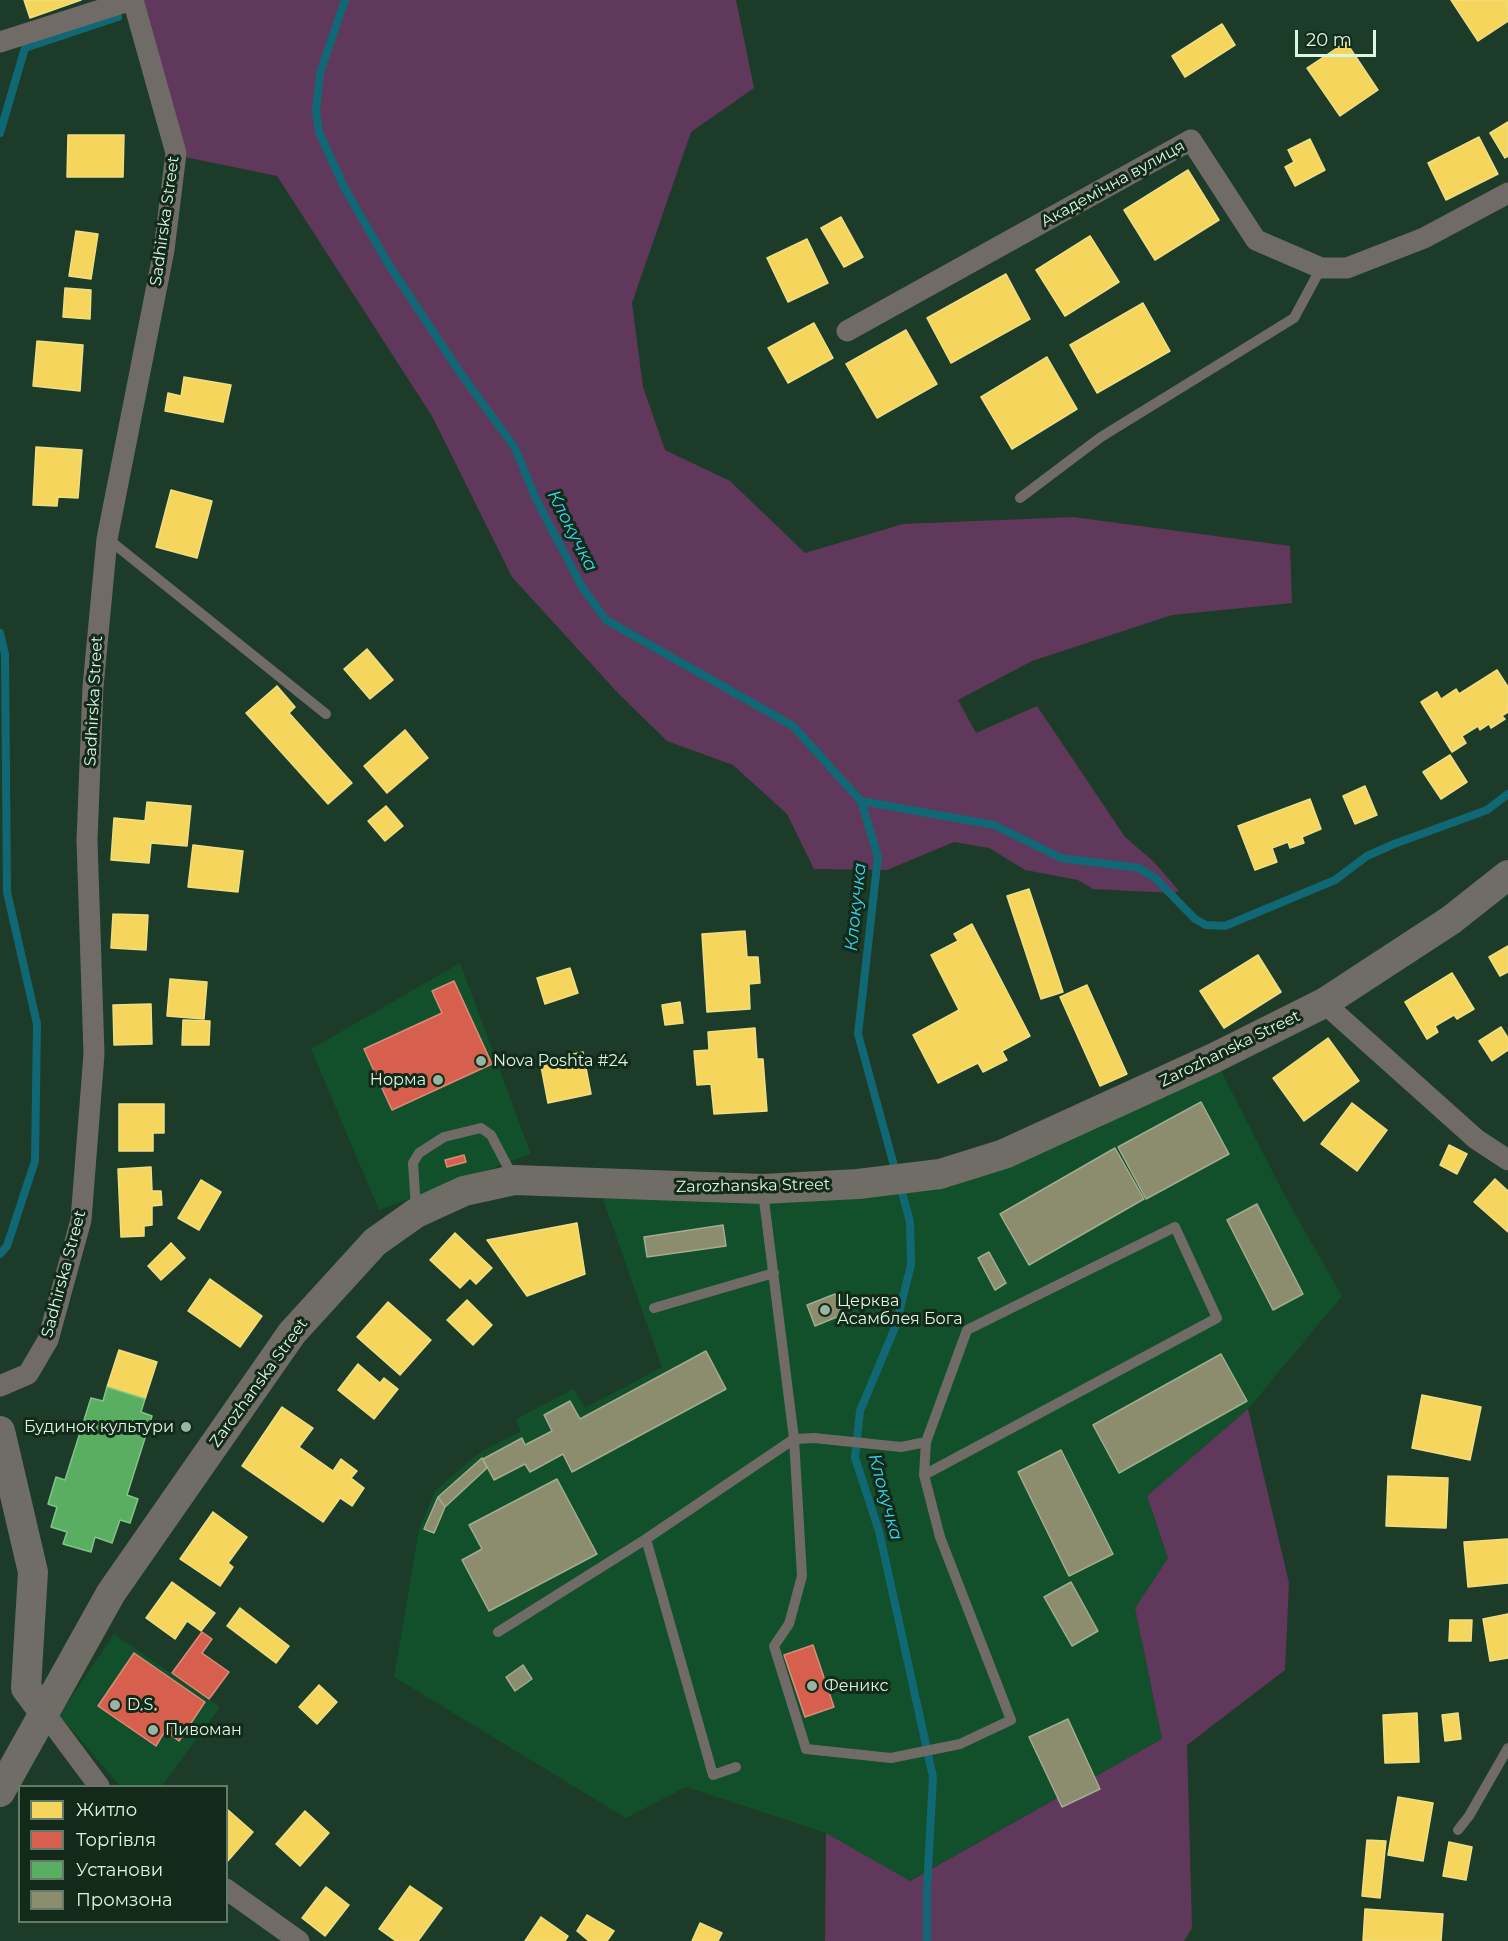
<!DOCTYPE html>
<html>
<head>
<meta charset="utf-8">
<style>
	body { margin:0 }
	#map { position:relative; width:1508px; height:1941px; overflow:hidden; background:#1d3b29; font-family:Montserrat,sans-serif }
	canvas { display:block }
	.legend { position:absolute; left:18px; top:1785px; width:210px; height:138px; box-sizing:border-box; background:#132919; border:2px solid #637b69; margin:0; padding:8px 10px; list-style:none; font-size:18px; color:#dbf7e1 }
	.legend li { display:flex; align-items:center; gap:12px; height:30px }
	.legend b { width:30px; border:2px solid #637b69 }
	.scale { position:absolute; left:1295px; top:30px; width:81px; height:27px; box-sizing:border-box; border:3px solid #dbf7e1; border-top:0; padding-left:8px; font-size:18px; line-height:21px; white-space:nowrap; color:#dbf7e1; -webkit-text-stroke:4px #132919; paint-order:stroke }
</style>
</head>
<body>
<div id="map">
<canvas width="1508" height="1941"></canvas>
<ul class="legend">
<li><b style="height:16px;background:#f6d55c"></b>Житло</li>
<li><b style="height:16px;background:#d6604d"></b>Торгівля</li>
<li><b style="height:16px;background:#5aae61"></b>Установи</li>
<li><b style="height:16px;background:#8c8c6e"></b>Промзона</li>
</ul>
<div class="scale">20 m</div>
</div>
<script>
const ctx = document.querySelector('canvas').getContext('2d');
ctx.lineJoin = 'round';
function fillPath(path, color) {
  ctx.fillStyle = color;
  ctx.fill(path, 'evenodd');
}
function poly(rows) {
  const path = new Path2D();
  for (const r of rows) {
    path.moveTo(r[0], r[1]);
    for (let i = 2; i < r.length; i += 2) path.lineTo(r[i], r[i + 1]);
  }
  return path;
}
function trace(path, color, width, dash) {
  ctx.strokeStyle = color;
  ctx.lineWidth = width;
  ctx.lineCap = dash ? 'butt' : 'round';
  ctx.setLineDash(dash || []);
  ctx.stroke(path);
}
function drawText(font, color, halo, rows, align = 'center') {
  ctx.font = font + ' Montserrat,sans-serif';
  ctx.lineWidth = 6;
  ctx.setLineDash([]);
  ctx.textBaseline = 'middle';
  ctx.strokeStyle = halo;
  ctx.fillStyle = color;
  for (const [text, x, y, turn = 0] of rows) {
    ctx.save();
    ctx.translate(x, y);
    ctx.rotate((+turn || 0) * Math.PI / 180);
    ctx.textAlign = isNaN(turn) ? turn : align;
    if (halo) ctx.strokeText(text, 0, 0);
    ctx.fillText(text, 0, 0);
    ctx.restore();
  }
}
fillPath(poly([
	[460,963,531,1154,379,1210,311,1049],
	[1216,1061,1286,1198,1342,1296,1248,1409,1147,1496,1168,1558,1135,1608,1162,1739,909,1881,826,1833,686,1787,626,1818,394,1677,419,1529,435,1491,479,1453,521,1431,516,1419,574,1389,585,1408,662,1367,598,1185,941,1178],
	[114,1634,220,1707,162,1786,120,1786,59,1715]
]), '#124f2b');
fillPath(poly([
	[133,0,736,0,754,88,691,132,632,303,643,387,665,450,730,481,805,553,903,524,1073,517,1290,546,1292,603,1172,615,1032,661,958,700,976,733,1037,706,1125,837,1154,862,1179,891,1173,893,1093,889,1078,880,1025,870,989,848,954,842,887,870,814,869,787,814,733,765,667,741,617,692,512,577,432,416,277,176,175,155],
	[1248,1409,1289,1583,1285,1670,1187,1745,1192,1928,1184,1941,825,1941,826,1833,910,1881,1162,1739,1135,1608,1168,1558,1147,1496]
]), '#60385b');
const homes = poly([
	[24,0,81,0,30,18,24,0],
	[1451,0,1508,0,1508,21,1478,41,1451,0],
	[1222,24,1235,45,1185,77,1172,56,1222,24],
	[1346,42,1378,90,1340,116,1307,68,1346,42],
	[1508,122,1508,156,1505,158,1490,133,1508,122],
	[68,135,124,135,123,177,67,177,68,135],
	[1479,137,1498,174,1446,200,1428,163,1479,137],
	[1310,139,1325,170,1295,186,1285,167,1294,162,1288,150,1310,139],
	[1188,170,1219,220,1155,260,1124,210,1188,170],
	[841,217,863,257,844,267,821,228,841,217],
	[76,231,98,234,91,279,69,276,76,231],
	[1090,236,1119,282,1065,316,1036,270,1090,236],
	[807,239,828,283,788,302,767,258,807,239],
	[1006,274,1030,319,951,363,927,318,1006,274],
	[65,288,91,290,90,319,63,317,65,288],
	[1143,303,1170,351,1097,393,1070,345,1143,303],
	[814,323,833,358,788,383,768,348,814,323],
	[906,330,937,384,877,418,846,364,906,330],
	[37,341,83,345,80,391,33,386,37,341],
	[1047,357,1077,409,1012,449,981,397,1047,357],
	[184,377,231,385,223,422,165,411,168,393,181,396,184,377],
	[36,447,82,450,78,498,58,497,57,506,33,505,36,447],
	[171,490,212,501,197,558,156,547,171,490],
	[367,649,393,680,370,699,344,669,367,649],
	[1497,670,1508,687,1508,712,1502,716,1505,719,1491,728,1489,724,1480,730,1478,726,1462,736,1466,743,1452,752,1421,702,1437,692,1441,699,1456,689,1459,694,1497,670],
	[277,686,295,707,289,713,352,783,328,804,246,713,277,686],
	[405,730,428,758,387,793,364,766,405,730],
	[1450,755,1467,782,1441,799,1423,772,1450,755],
	[1365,786,1377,815,1355,824,1343,796,1365,786],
	[1310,799,1321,829,1302,837,1304,843,1290,848,1288,842,1272,848,1277,862,1255,870,1238,826,1310,799],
	[147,802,191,806,187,846,151,843,149,863,111,860,114,818,145,821,147,802],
	[386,806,403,826,385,841,368,821,386,806],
	[193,845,243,851,238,892,188,887,193,845],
	[1029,889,1063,992,1041,999,1007,896,1029,889],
	[113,914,148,915,146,950,111,948,113,914],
	[972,924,1030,1036,1002,1051,1007,1060,983,1072,978,1063,938,1083,913,1035,959,1010,931,955,958,941,954,934,972,924],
	[745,931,747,957,758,957,760,983,749,984,750,1009,707,1012,702,934,745,931],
	[1508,946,1508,972,1500,976,1489,957,1508,946],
	[1258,955,1281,992,1224,1028,1200,991,1258,955],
	[570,968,578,993,545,1004,537,978,570,968],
	[1452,973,1474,1009,1457,1019,1454,1015,1435,1026,1438,1032,1427,1039,1405,1002,1452,973],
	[170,979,207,982,204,1019,167,1016,170,979],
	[1087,985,1127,1074,1100,1086,1060,997,1087,985],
	[680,1002,683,1023,665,1025,662,1005,680,1002],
	[151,1004,152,1044,114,1045,113,1005,151,1004],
	[183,1020,210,1021,209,1045,182,1045,183,1020],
	[1501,1027,1508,1038,1508,1050,1492,1061,1479,1041,1501,1027],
	[755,1028,757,1059,763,1059,767,1111,714,1114,711,1084,697,1085,694,1051,709,1050,708,1032,755,1028],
	[1328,1038,1359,1081,1304,1121,1273,1078,1328,1038],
	[583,1052,591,1094,548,1103,540,1061,583,1052],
	[1352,1103,1387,1130,1357,1171,1321,1144,1352,1103],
	[119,1104,164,1104,164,1133,153,1133,153,1151,119,1151,119,1104],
	[1449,1145,1467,1154,1457,1174,1440,1165,1449,1145],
	[151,1167,152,1191,161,1191,162,1205,152,1206,152,1225,144,1226,144,1236,121,1237,118,1169,151,1167],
	[1495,1179,1508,1191,1508,1232,1474,1202,1495,1179],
	[201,1180,221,1192,199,1230,178,1218,201,1180],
	[577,1223,585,1274,527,1296,487,1240,577,1223],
	[455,1233,492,1268,476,1284,470,1278,460,1288,430,1260,455,1233],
	[171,1243,185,1258,161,1280,148,1266,171,1243],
	[210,1279,262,1316,240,1347,188,1311,210,1279],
	[467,1300,492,1325,473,1345,447,1320,467,1300],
	[388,1302,431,1340,400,1375,357,1337,388,1302],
	[119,1350,157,1362,145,1399,107,1387,119,1350],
	[358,1364,380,1383,384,1378,398,1389,374,1419,338,1390,358,1364],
	[1422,1395,1481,1407,1470,1460,1412,1448,1422,1395],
	[282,1407,313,1428,299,1447,333,1471,341,1459,357,1471,351,1478,364,1488,352,1506,340,1498,323,1522,242,1466,282,1407],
	[1388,1476,1448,1478,1446,1528,1386,1526,1388,1476],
	[213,1512,247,1537,228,1563,233,1567,220,1586,180,1559,213,1512],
	[1508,1539,1508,1583,1468,1587,1464,1542,1508,1539],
	[172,1582,215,1613,201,1631,187,1621,175,1639,146,1618,172,1582],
	[240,1608,289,1646,276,1663,227,1626,240,1608],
	[1508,1614,1508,1658,1490,1661,1483,1619,1508,1614],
	[1450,1620,1472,1620,1471,1641,1449,1641,1450,1620],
	[319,1685,337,1702,317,1724,299,1707,319,1685],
	[1417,1713,1419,1762,1385,1763,1383,1715,1417,1713],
	[1458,1713,1461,1739,1445,1741,1442,1715,1458,1713],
	[1398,1797,1433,1803,1423,1861,1388,1855,1398,1797],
	[228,1810,253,1832,226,1863,226,1812,228,1810],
	[305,1811,329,1833,300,1866,276,1844,305,1811],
	[1367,1840,1386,1841,1380,1898,1362,1896,1367,1840],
	[1449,1842,1472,1847,1466,1880,1443,1876,1449,1842],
	[410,1886,442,1908,418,1941,396,1941,379,1929,410,1886],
	[326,1887,349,1905,325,1936,302,1918,326,1887],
	[1365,1909,1443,1914,1441,1941,1363,1941,1365,1909],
	[587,1915,614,1931,607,1941,589,1941,577,1931,587,1915],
	[541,1917,568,1936,565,1941,525,1941,541,1917],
	[700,1923,722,1933,718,1941,692,1941,700,1923]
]);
fillPath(homes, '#f6d55c');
trace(homes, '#eedf84', 1.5);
const shops = poly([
	[454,981,492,1064,392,1110,364,1049,442,1013,432,991,454,981],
	[464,1155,466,1162,447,1167,445,1160,464,1155],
	[202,1632,212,1639,202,1653,229,1672,209,1699,172,1673,202,1632],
	[813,1645,834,1707,805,1717,784,1655,813,1645],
	[134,1653,205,1702,179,1741,165,1731,156,1746,98,1706,134,1653]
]);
fillPath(shops, '#d6604d');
trace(shops, '#d88d79', 1.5);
const public = poly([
	[107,1387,145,1399,141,1412,152,1416,127,1495,138,1499,130,1523,120,1520,112,1543,95,1537,91,1552,63,1544,67,1532,51,1527,57,1507,48,1504,56,1477,65,1480,91,1398,103,1401,107,1387]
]);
fillPath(public, '#5aae61');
trace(public, '#81c487', 1.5);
const industry = poly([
	[1201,1102,1229,1154,1146,1199,1118,1147,1201,1102],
	[1115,1148,1144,1199,1029,1265,1000,1214,1115,1148],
	[1257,1204,1303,1294,1273,1310,1227,1220,1257,1204],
	[723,1225,726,1246,647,1257,644,1237,723,1225],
	[989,1252,1006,1283,995,1290,978,1258,989,1252],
	[835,1294,844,1314,815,1326,807,1305,835,1294],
	[706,1351,726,1389,572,1472,563,1454,530,1472,525,1464,494,1480,483,1459,522,1438,525,1445,552,1431,544,1415,570,1401,580,1419,706,1351],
	[1221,1354,1247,1401,1119,1473,1093,1425,1221,1354],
	[1061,1450,1113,1554,1069,1576,1018,1472,1061,1450],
	[482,1458,487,1468,445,1507,438,1497,482,1458],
	[557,1479,597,1554,489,1611,462,1560,482,1549,469,1525,557,1479],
	[438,1497,445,1507,434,1533,424,1529,438,1497],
	[1071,1582,1098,1631,1072,1646,1044,1597,1071,1582],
	[523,1665,532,1679,515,1691,506,1677,523,1665],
	[1068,1719,1100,1789,1062,1807,1029,1737,1068,1719]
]);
fillPath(industry, '#8c8c6e');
trace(industry, '#a4ac90', 1.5);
trace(poly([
	[345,0,320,73,316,111,319,132,344,187,389,265,459,371,515,448,536,499,582,587,606,620,793,726,861,801,878,857,858,1034,896,1173],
	[0,133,25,48,118,17],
	[0,633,5,654,7,892,37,1024,35,1161,7,1246,0,1254],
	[861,801,994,825,1061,858,1139,868,1155,878,1195,919,1206,925,1225,926,1335,880,1367,856,1394,844,1487,810,1508,794],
	[900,1185,910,1222,911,1265,896,1325,860,1411,855,1458,879,1531,933,1777,927,1889,927,1941]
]), '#116875', 8);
trace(poly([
	[1020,498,1101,437,1294,318,1321,268],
	[108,539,326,714],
	[416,1209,413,1163,419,1153,444,1137,481,1128,491,1135,513,1177],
	[654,1308,774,1273],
	[924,1475,1217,1318,1175,1227,967,1330,926,1442],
	[646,1539,713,1775,736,1767],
	[498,1632,646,1539,794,1439,814,1438,901,1447,926,1442,924,1475,940,1537,1011,1720,960,1744,891,1758,806,1749,774,1646,789,1624,802,1576,794,1439,763,1192],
	[1458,1830,1469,1816,1508,1748]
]), '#716b67', 10);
trace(poly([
	[0,42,132,0],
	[847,331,1191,140,1256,240,1321,268,1347,268,1424,238,1508,193],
	[1324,1003,1476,1139,1508,1160],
	[0,1386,28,1374,48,1340,81,1220,94,1054,87,840,93,687,107,539,164,250,176,153,133,0],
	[44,1712,99,1786],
	[226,1889,299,1941]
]), '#716b67', 21);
trace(poly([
	[0,1431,33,1572,26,1688,44,1712],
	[0,1792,111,1593,292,1333,375,1242,416,1213,464,1191,514,1180,763,1189,858,1184,940,1174,1004,1154,1214,1058,1324,1003,1451,920,1508,875]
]), '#6f6d65', 30);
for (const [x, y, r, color] of [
	[481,1061,6,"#98b5a1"],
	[438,1080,6,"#98b5a1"],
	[825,1310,6,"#98b5a1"],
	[186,1427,6,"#98b5a1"],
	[812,1686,6,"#98b5a1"],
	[115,1705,6,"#98b5a1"],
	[153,1730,6,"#98b5a1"]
]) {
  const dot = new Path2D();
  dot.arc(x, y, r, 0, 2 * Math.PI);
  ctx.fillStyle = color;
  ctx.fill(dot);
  trace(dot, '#132919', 2);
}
drawText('16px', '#dbf7e1', '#132919', [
	["Академічна вулиця",1113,184,-29],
	["Sadhirska Street",165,221,-82],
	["Sadhirska Street",94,701,-87],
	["Zarozhanska Street",1230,1049,-26],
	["Zarozhanska Street",753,1186,-1],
	["Sadhirska Street",64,1274,-75],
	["Zarozhanska Street",259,1383,-54]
]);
drawText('16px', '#dbf7e1', '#132919', [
	["Nova Poshta #24",493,1061],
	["Норма",426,1080,"right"],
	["Церква",837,1301],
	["Асамблея Бога",837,1319],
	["Будинок культури",174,1427,"right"],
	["Феникс",824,1686],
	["D.S.",127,1705],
	["Пивоман",165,1730]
], 'left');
drawText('italic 18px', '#36d9f4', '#132919', [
	["Клокучка",572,531,63],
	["Клокучка",856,907,-84],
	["Клокучка",885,1497,75]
]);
</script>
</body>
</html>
